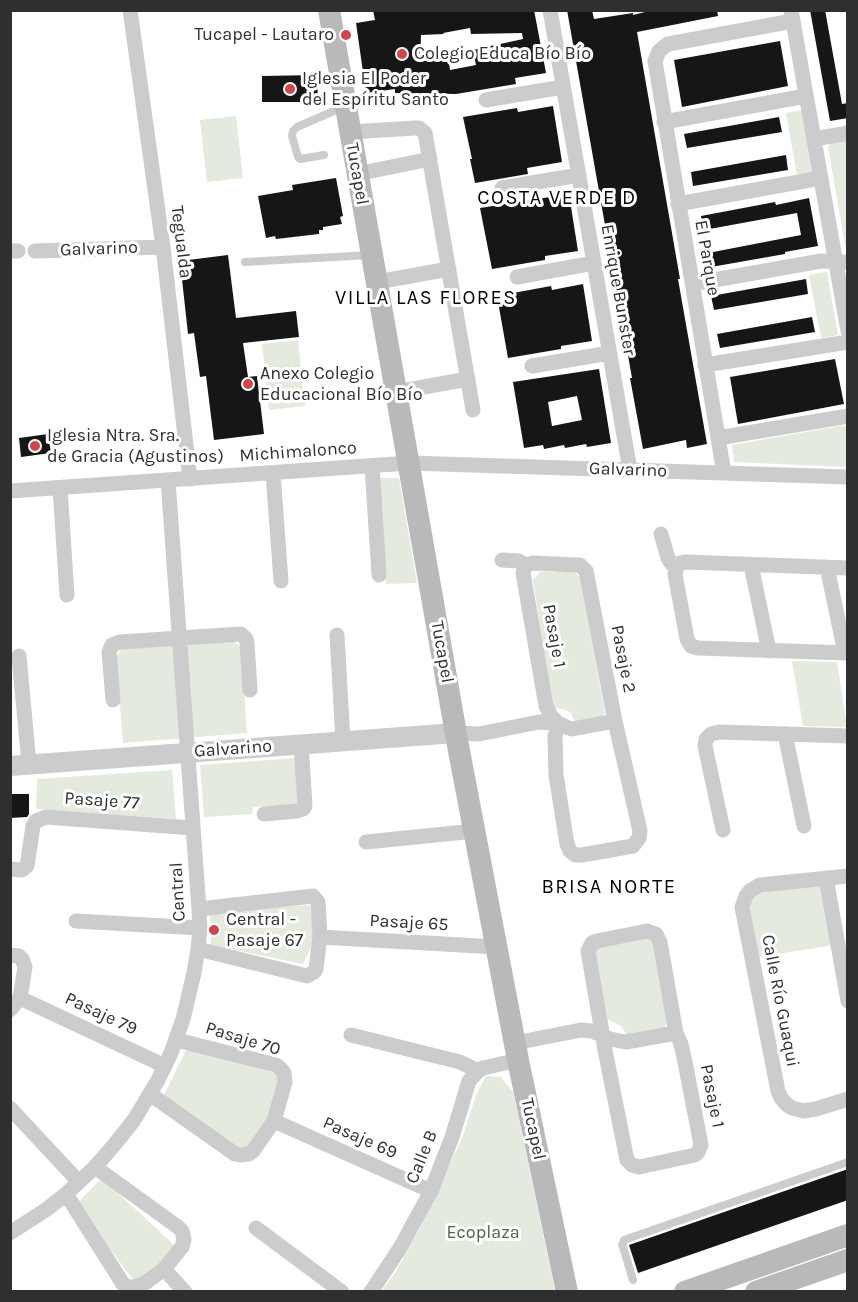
<!DOCTYPE html>
<html>
<head>
<meta charset="utf-8">
<style>
	body { margin:0 }
	#map { position:relative; width:858px; height:1302px; overflow:hidden; background:#fff; font-family:Karla,sans-serif }
	canvas { display:block }
	.frame { position:absolute; inset:0; border:12px solid #2f2f2f; pointer-events:none }
</style>
</head>
<body>
<div id="map">
<canvas width="858" height="1302"></canvas>
<div class="frame"></div>
</div>
<script>
const ctx = document.querySelector('canvas').getContext('2d');
ctx.lineJoin = 'round';
function fillPath(path, color) {
  ctx.fillStyle = color;
  ctx.fill(path, 'evenodd');
}
function poly(rows) {
  const path = new Path2D();
  for (const r of rows) {
    path.moveTo(r[0], r[1]);
    for (let i = 2; i < r.length; i += 2) path.lineTo(r[i], r[i + 1]);
  }
  return path;
}
function trace(path, color, width, dash) {
  ctx.strokeStyle = color;
  ctx.lineWidth = width;
  ctx.lineCap = dash ? 'butt' : 'round';
  ctx.setLineDash(dash || []);
  ctx.stroke(path);
}
function drawText(font, color, halo, rows, align = 'center') {
  ctx.font = font + ' Karla,sans-serif';
  ctx.lineWidth = 6;
  ctx.setLineDash([]);
  ctx.textBaseline = 'middle';
  ctx.strokeStyle = halo;
  ctx.fillStyle = color;
  for (const [text, x, y, turn = 0] of rows) {
    ctx.save();
    ctx.translate(x, y);
    ctx.rotate((+turn || 0) * Math.PI / 180);
    ctx.textAlign = isNaN(turn) ? turn : align;
    if (halo) ctx.strokeText(text, 0, 0);
    ctx.fillText(text, 0, 0);
    ctx.restore();
  }
}
fillPath(poly([
	[803,110,815,173,797,176,786,113],
	[236,116,243,178,207,182,200,120],
	[847,140,847,252,846,251,828,147,831,143],
	[827,272,838,335,821,338,809,275],
	[298,340,305,406,269,410,262,344],
	[845,425,848,434,847,465,846,467,734,462,732,445],
	[379,478,399,478,417,583,386,584],
	[540,572,575,572,580,578,605,713,600,719,575,722,571,713,566,710,552,707,533,580],
	[233,641,241,647,247,733,123,743,116,656,124,647],
	[792,661,837,662,847,727,803,726],
	[296,758,299,804,253,807,252,814,204,817,200,765],
	[172,770,176,819,36,809,37,779],
	[821,885,833,945,759,957,750,908,751,901,761,893,776,889],
	[310,905,315,939,303,964,211,945,210,913],
	[647,938,654,942,669,1019,665,1028,628,1037,621,1026,605,1018,592,954,598,947],
	[187,1048,275,1073,279,1076,275,1108,245,1152,163,1097],
	[486,1076,501,1077,513,1092,555,1291,381,1292,395,1273,420,1228,463,1136,476,1095],
	[102,1178,174,1245,162,1261,135,1282,76,1204]
]), '#e4eade');
fillPath(poly([
	[373,10,534,10,546,73,515,78,516,84,456,94,395,93,395,89,366,93,356,23,375,20],
	[470,28,471,34,522,33,523,39,473,50,476,65,450,70,448,56,420,62,421,35,444,34,443,33],
	[567,10,592,10,594,19,633,13,633,15,653,10,717,10,718,16,637,32,680,279,678,279,707,444,687,448,686,440,643,449,630,378,632,378],
	[810,10,825,10,842,104,848,103,848,118,830,121],
	[780,41,788,86,682,107,674,60],
	[317,75,318,102,262,102,262,76],
	[553,106,562,162,527,168,528,174,475,183,470,159,472,159,463,117,517,108,518,112],
	[779,117,782,132,687,148,684,134],
	[786,155,788,170,693,186,691,172],
	[336,178,343,216,340,217,342,224,323,227,323,230,319,230,319,234,276,239,275,236,266,238,258,196,293,190,292,185],
	[569,194,578,251,545,256,545,260,492,269,480,208],
	[809,198,818,246,785,252,785,254,711,267,708,253,801,235,797,213,704,230,701,216,775,202,776,205],
	[228,255,236,318,296,311,299,337,243,343,248,377,257,376,264,434,214,440,206,376,200,377,194,333,188,334,180,261],
	[806,279,808,294,714,310,711,296],
	[583,284,592,341,561,346,561,349,508,358,497,296,551,286,552,290],
	[812,317,815,332,720,348,717,334],
	[835,359,844,404,738,424,730,377],
	[599,369,611,443,587,447,586,444,565,448,564,445,544,449,543,445,524,448,513,382],
	[577,396,582,420,552,426,548,402],
	[48,434,51,453,21,457,19,438],
	[10,794,29,794,29,814,27,817,10,818],
	[848,1169,848,1200,638,1273,629,1245]
]), '#161616');
trace(poly([
	[324,155,300,159,298,157,292,136,293,131,297,127,343,107],
	[245,262,370,255],
	[633,1280,623,1247,622,1245,624,1240,848,1162]
]), '#ccc', 8);
trace(poly([
	[130,10,163,247,190,479],
	[550,10,630,470],
	[791,10,848,331],
	[486,100,563,87],
	[664,122,806,96],
	[350,132,415,128,419,128,425,133,473,410],
	[814,139,848,133],
	[357,174,430,159],
	[502,188,579,175],
	[678,204,821,178],
	[10,251,18,251],
	[35,251,163,247],
	[517,277,594,263],
	[377,282,449,269],
	[692,284,821,261,848,262],
	[705,365,848,342],
	[532,366,610,353],
	[396,392,468,379],
	[718,438,848,416],
	[372,466,379,575],
	[273,473,281,581],
	[724,473,655,61,659,51,668,44,793,21],
	[60,488,67,595],
	[10,491,409,463,848,477],
	[661,534,668,558,671,563,677,566],
	[502,560,519,561,525,566],
	[751,565,769,651],
	[525,566,529,564,533,563,576,565,580,565,586,571,615,721,640,831,639,838,633,846,582,855,575,855,570,851,567,844,556,775,555,737,558,723],
	[525,566,523,573,546,706,551,716,558,723],
	[677,566,675,574,687,639,691,646,698,648,848,653],
	[677,566,680,563,686,562,848,568],
	[827,567,845,653],
	[337,635,343,741],
	[19,656,29,764],
	[113,700,109,652,112,645,120,642,241,634,246,639,247,643,250,690],
	[456,733,479,734,539,722,558,723,566,727,572,729,615,721],
	[785,734,804,826],
	[264,814,297,811,303,809,305,806,301,744],
	[723,830,705,746,706,739,711,734,719,732,848,736],
	[366,842,475,831],
	[10,869,22,870,27,866,33,826,36,821,46,817,193,828],
	[848,876,760,885,750,891,746,896,742,907,778,1091,781,1098,786,1104,792,1108,804,1111,816,1109,848,1099],
	[826,878,848,1001],
	[76,921,200,928],
	[647,931,656,934,660,942,676,1033,681,1044,685,1062,701,1145,698,1152,695,1155,639,1167,632,1165,627,1160,605,1050,588,951,592,943,597,941,647,931],
	[320,937,497,947],
	[198,949,307,976,314,972,316,969,320,937,318,902,313,896,199,909],
	[10,955,19,956,22,959,25,967,20,998,10,1010],
	[20,998,165,1066],
	[351,1035,460,1062,478,1071],
	[515,1043,581,1030,592,1031,610,1039,626,1042,676,1033],
	[150,1094,235,1154,240,1155,249,1154,253,1151,274,1121,285,1082,284,1073,280,1068,276,1065,177,1040],
	[10,1108,79,1182],
	[274,1121,431,1191],
	[66,1194,123,1284,129,1287,134,1287,145,1283,164,1269,182,1247,184,1240,182,1231,178,1227,95,1167],
	[256,1228,342,1292],
	[10,1233,47,1209,66,1194,95,1167,115,1144,134,1120,158,1080,171,1053,183,1019,194,973,198,949,200,928,199,909,168,480],
	[164,1269,185,1292],
	[371,1292,400,1248,431,1191,452,1137,469,1081,478,1071,483,1068,518,1060]
]), '#ccc', 15);
trace(poly([
	[10,766,456,733]
]), '#ccc', 20);
trace(poly([
	[329,10,459,751,518,1060,567,1292],
	[685,1292,848,1235],
	[756,1292,848,1260]
]), '#b9b9b9', 22);
for (const [x, y, r, color] of [
	[346,35,6,"#d0464d"],
	[402,54,6,"#d0464d"],
	[290,89,6,"#d0464d"],
	[248,384,6,"#d0464d"],
	[35,446,6,"#d0464d"],
	[214,930,6,"#d0464d"]
]) {
  const dot = new Path2D();
  dot.arc(x, y, r, 0, 2 * Math.PI);
  ctx.fillStyle = color;
  ctx.fill(dot);
  trace(dot, '#fff', 2);
}
drawText('18px', '#2f2f2f', '#fff', [
	["Tucapel - Lautaro",334,35,"right"],
	["Colegio Educa Bío Bío",414,54],
	["Iglesia El Poder",302,79],
	["del Espíritu Santo",302,100],
	["Anexo Colegio",260,374],
	["Educacional Bío Bío",260,395],
	["Iglesia Ntra. Sra.",47,436],
	["de Gracia (Agustinos)",47,457],
	["Central -",226,920],
	["Pasaje 67",226,941]
], 'left');
drawText('18px', '#2f2f2f', '#fff', [
	["Tucapel",357,174,80],
	["Tegualda",181,242,83],
	["Galvarino",99,249,-2],
	["El Parque",707,258,80],
	["Enrique Bunster",618,290,80],
	["Michimalonco",298,452,-4],
	["Galvarino",628,470,2],
	["Pasaje 1",554,636,80],
	["Tucapel",442,652,80],
	["Pasaje 2",623,659,79],
	["Galvarino",233,749,-4],
	["Pasaje 77",102,801,4],
	["Central",178,892,-93],
	["Pasaje 65",409,923,3],
	["Calle Río Guaqui",780,1001,79],
	["Pasaje 79",101,1014,25],
	["Pasaje 70",243,1039,17],
	["Pasaje 1",712,1096,79],
	["Tucapel",533,1129,78],
	["Pasaje 69",360,1138,24],
	["Calle B",422,1157,-68]
]);
drawText('18px', '#516541', '#fff', [
	["Ecoplaza",483,1233]
]);
ctx.letterSpacing = '1.5px';
drawText('20px', '#000', '#fff', [
	["COSTA VERDE D",557,198],
	["VILLA LAS FLORES",426,298],
	["BRISA NORTE",609,887]
]);
ctx.letterSpacing = '0px';
</script>
</body>
</html>
